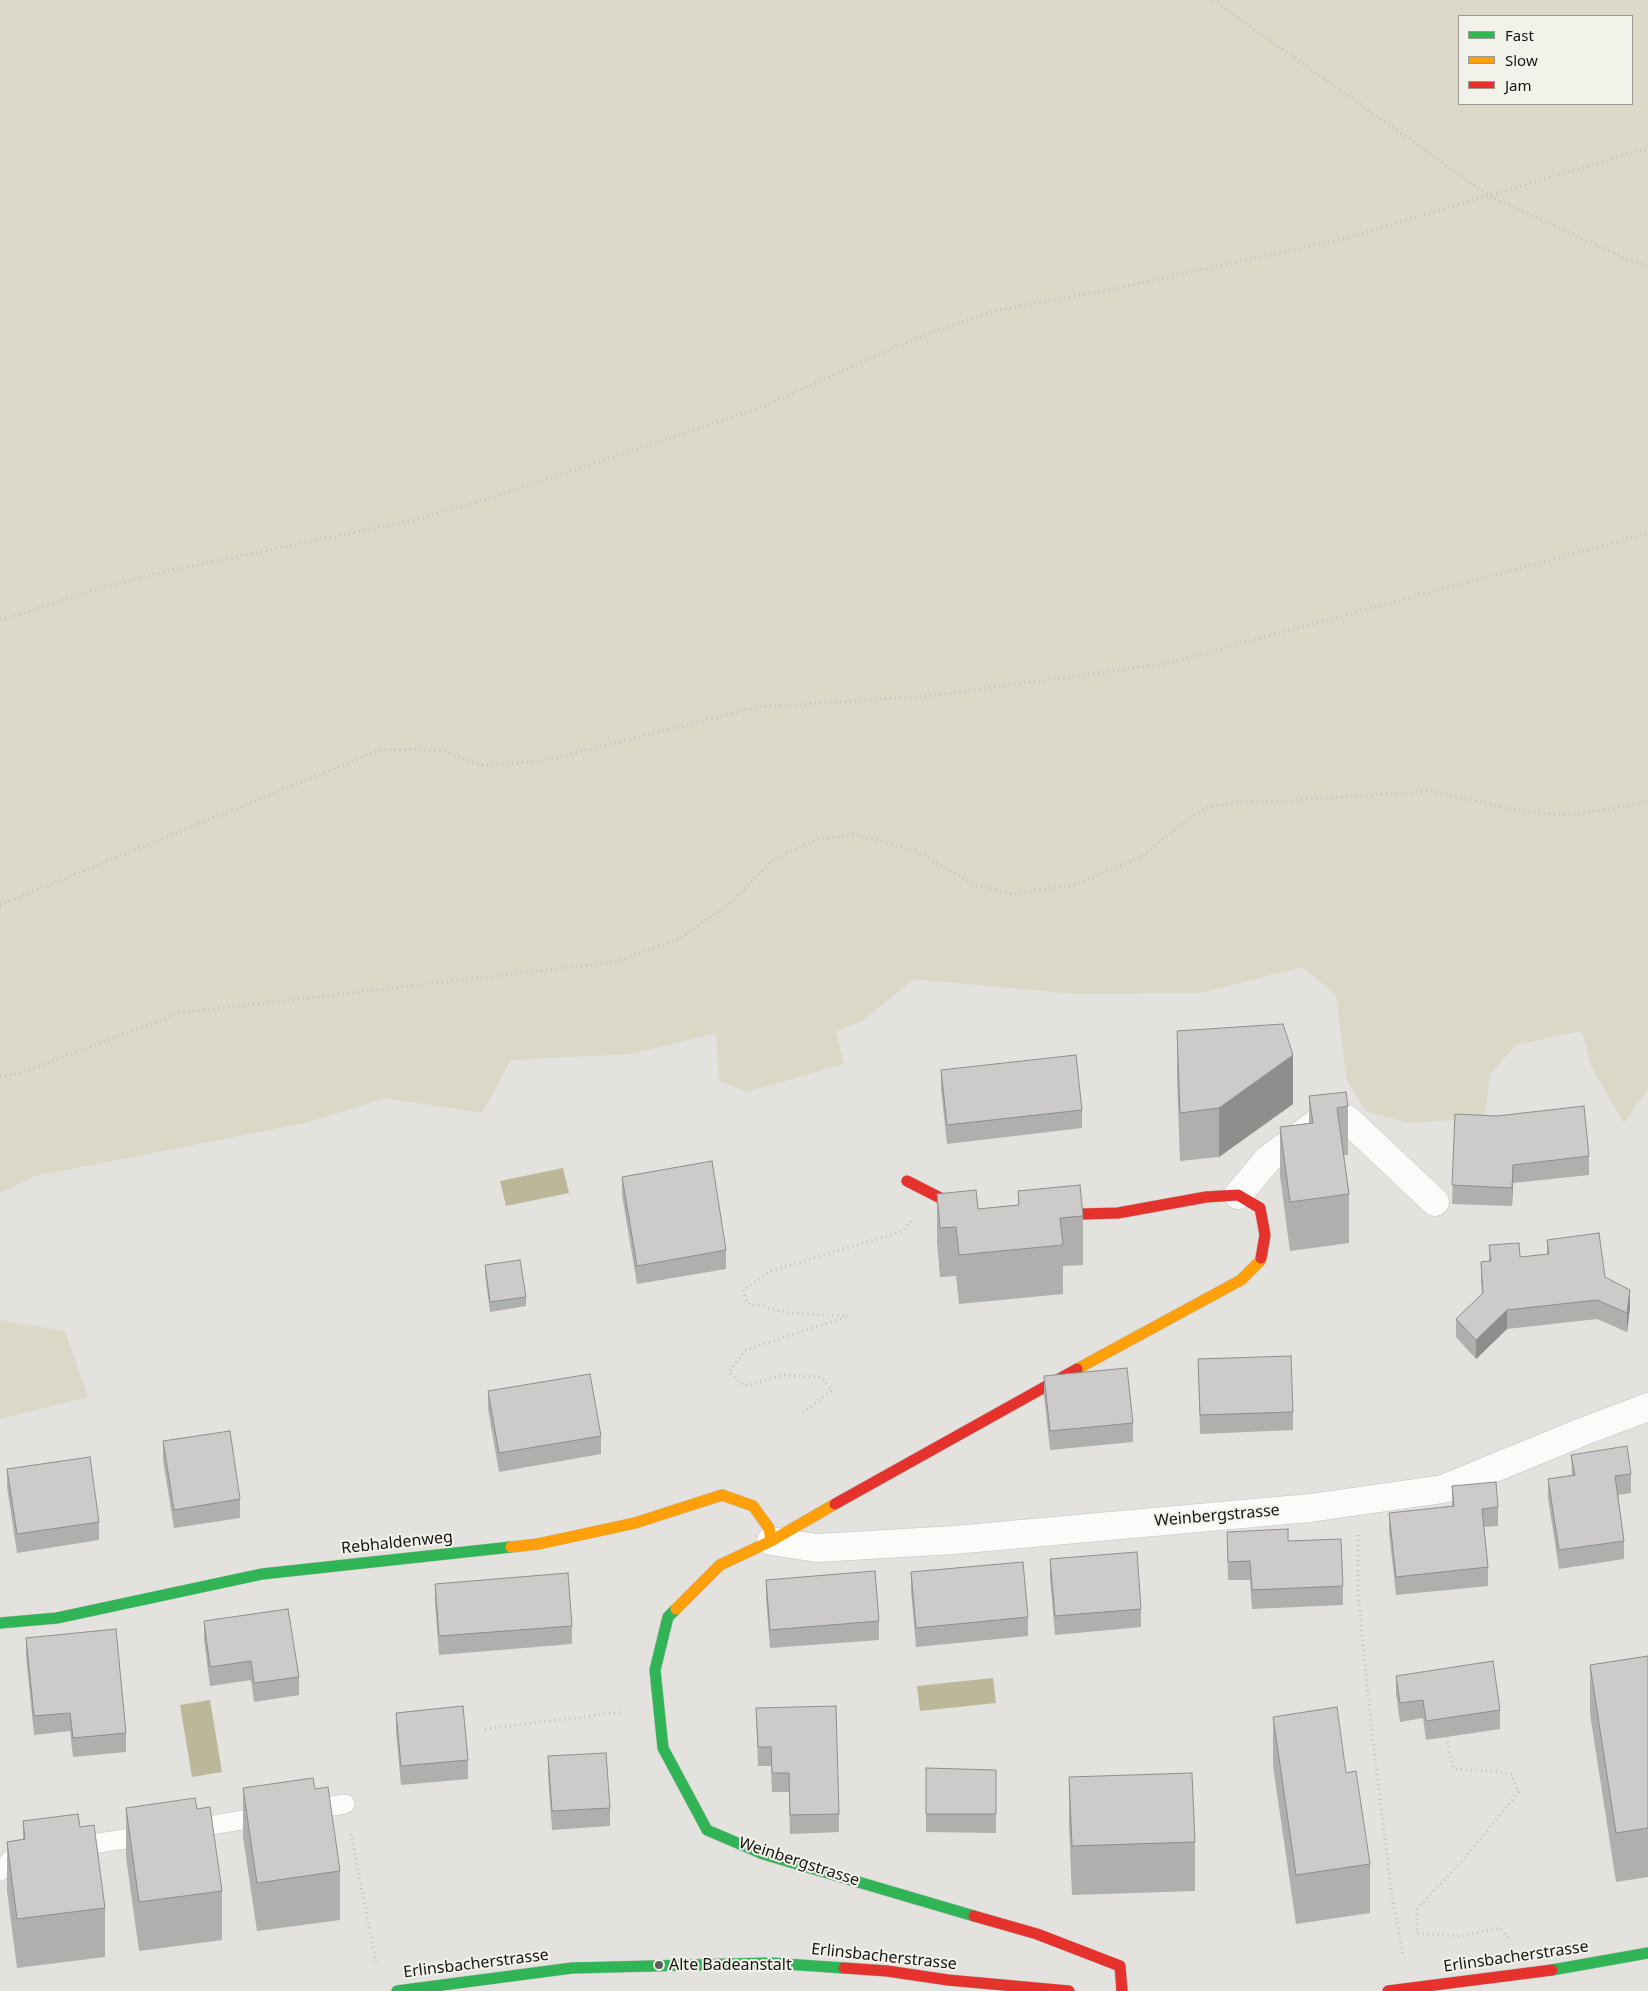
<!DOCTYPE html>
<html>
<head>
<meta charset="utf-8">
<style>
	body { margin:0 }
	#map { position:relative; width:1648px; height:1991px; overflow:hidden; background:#e3e2de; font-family:"Noto Sans",sans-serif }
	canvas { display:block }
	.legend { position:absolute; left:1458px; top:15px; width:175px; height:90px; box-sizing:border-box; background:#f2f1ea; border:1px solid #9a9994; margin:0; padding:6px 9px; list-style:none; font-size:15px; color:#171614 }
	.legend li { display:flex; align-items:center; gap:10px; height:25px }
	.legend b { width:25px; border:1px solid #9a9994 }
</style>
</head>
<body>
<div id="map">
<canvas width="1648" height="1991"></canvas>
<ul class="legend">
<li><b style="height:6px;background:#30b455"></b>Fast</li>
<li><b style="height:6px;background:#ff9f0a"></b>Slow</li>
<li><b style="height:6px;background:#e5322d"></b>Jam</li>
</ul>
</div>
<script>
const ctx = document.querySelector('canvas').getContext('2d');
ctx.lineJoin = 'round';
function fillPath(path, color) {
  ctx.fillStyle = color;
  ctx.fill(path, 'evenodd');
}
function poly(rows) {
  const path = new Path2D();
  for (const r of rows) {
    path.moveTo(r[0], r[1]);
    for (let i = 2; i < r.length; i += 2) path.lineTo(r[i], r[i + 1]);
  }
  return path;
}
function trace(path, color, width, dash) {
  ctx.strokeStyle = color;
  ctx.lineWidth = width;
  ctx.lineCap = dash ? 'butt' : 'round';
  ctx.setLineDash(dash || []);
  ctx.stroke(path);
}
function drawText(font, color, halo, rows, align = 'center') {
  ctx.font = font + ' "Noto Sans",sans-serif';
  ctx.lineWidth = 4;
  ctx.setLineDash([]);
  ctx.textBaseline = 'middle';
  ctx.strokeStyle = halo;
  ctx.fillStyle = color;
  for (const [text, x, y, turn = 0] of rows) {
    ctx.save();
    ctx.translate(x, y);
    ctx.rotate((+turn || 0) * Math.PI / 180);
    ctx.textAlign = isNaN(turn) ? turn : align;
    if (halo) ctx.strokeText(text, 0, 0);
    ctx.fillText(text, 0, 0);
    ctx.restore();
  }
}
fillPath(poly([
	[0,0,1648,0,1648,1089,1624,1123,1591,1066,1582,1031,1516,1045,1490,1074,1485,1118,1409,1123,1366,1111,1347,1081,1336,995,1302,967,1200,993,1074,994,914,979,863,1020,836,1032,844,1064,747,1092,719,1081,716,1033,631,1054,511,1060,482,1113,386,1098,305,1123,35,1176,0,1193],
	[1459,16,1632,16,1632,104,1459,104],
	[0,1320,65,1331,88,1397,0,1419]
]), '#dbd8c7');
fillPath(poly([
	[563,1168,569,1193,506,1206,500,1181],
	[993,1678,996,1703,920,1711,917,1686],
	[210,1700,222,1772,192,1777,180,1705]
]), '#bdb799');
const lane = poly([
	[306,1810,345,1804],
	[188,1829,267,1816],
	[72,1847,151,1835],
	[0,1871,15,1856,30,1854]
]);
const street = poly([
	[1238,1195,1268,1159,1317,1123,1347,1119,1435,1202],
	[771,1541,817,1548,954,1540,1310,1508,1443,1489,1582,1432,1648,1407]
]);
const fast = poly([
	[676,1609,668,1617,655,1670,663,1748,707,1830,763,1854,974,1916],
	[0,1623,57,1618,262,1574,511,1547],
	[1552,1970,1648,1953],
	[397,1991,572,1968,771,1963,844,1968]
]);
const slow = poly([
	[1077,1369,1241,1280,1260,1261,1261,1258],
	[511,1547,538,1544,635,1523,722,1495,753,1506,769,1528,771,1541],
	[676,1609,720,1565,771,1541,835,1504]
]);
const jam = poly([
	[907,1181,962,1209,971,1211],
	[1046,1215,1118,1213,1206,1197,1238,1195,1260,1208,1265,1235,1261,1258],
	[835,1504,1077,1369],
	[974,1916,1037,1934,1120,1966,1122,1991],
	[844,1968,887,1971,948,1980,1069,1991],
	[1388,1991,1552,1970]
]);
trace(lane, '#c1c0be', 20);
trace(street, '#c1c0be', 29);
trace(fast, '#c1c0be', 12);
trace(slow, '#c1c0be', 12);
trace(jam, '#c1c0be', 12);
trace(poly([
	[1213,0,1491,197,1627,259,1648,266],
	[0,620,77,595,153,574,414,520,490,498,762,407,904,343,993,311,1118,288,1343,239,1648,148],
	[0,905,380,750,416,749,443,751,481,765,538,762,757,707,928,696,1164,664,1632,538,1648,531],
	[0,1077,21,1073,179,1013,615,962,679,939,731,903,772,861,814,840,855,834,916,851,974,884,1011,894,1074,885,1142,857,1184,822,1209,807,1239,802,1281,801,1431,791,1525,812,1572,815,1648,802],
	[803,1413,832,1390,821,1377,783,1375,744,1386,729,1372,746,1350,849,1316,790,1313,747,1303,743,1290,771,1271,903,1231,911,1221],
	[1358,1535,1358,1592,1373,1742,1392,1897,1403,1954],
	[485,1729,623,1712],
	[1446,1737,1454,1769,1477,1771,1496,1771,1511,1774,1519,1792,1462,1861,1417,1909,1417,1933,1462,1936,1500,1928,1511,1941],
	[351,1834,376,1963]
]), '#c0c0bf', 3, [1, 4]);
trace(lane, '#fbfbfa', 19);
trace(street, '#fbfbfa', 28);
trace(fast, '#30b455', 11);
trace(slow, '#ff9f0a', 11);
trace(jam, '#e5322d', 11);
fillPath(poly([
	[1177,1031,1293,1104,1219,1157,1180,1161,1177,1080],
	[941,1070,1082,1110,1082,1128,947,1144,941,1089],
	[1309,1096,1348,1106,1348,1155,1344,1155,1349,1194,1349,1243,1290,1251,1280,1176,1280,1127,1309,1123],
	[1455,1114,1589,1156,1589,1175,1513,1183,1512,1206,1452,1204],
	[622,1177,726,1250,726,1269,637,1284,622,1195],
	[1018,1191,1083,1216,1083,1265,1063,1266,1063,1294,959,1304,956,1276,940,1277,937,1243,937,1194,978,1209,1018,1205],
	[1547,1240,1605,1277,1630,1308,1627,1332,1597,1319,1507,1329,1476,1359,1456,1337,1456,1319,1482,1294,1481,1281,1481,1262,1489,1261,1489,1245,1520,1257,1547,1254],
	[485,1265,526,1297,526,1306,490,1312,485,1274],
	[1198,1359,1293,1412,1293,1430,1200,1434],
	[1044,1376,1133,1423,1133,1442,1050,1450,1044,1395],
	[488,1391,601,1436,601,1454,499,1472,488,1409],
	[163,1441,240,1499,240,1518,174,1528,163,1460],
	[1571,1455,1631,1474,1631,1493,1618,1495,1624,1541,1624,1559,1559,1569,1548,1498,1548,1479,1572,1475],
	[7,1469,99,1522,99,1540,17,1553,7,1487],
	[1452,1486,1498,1507,1498,1526,1484,1527,1488,1567,1488,1586,1396,1595,1389,1532,1389,1513,1452,1506],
	[1227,1532,1288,1541,1343,1586,1343,1605,1252,1609,1250,1580,1228,1580],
	[1050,1559,1141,1609,1141,1627,1055,1635,1050,1578],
	[911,1572,1028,1617,1028,1636,916,1647,911,1591],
	[766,1580,879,1621,879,1640,770,1648,766,1599],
	[435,1584,572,1626,572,1644,439,1655,435,1603],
	[204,1621,299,1677,299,1695,254,1702,251,1680,210,1686,204,1640],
	[26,1638,126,1733,126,1752,73,1757,70,1731,34,1735,26,1656],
	[1648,1656,1648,1877,1616,1882,1590,1714,1590,1665],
	[1396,1676,1500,1710,1500,1729,1426,1740,1423,1718,1400,1722,1396,1694],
	[756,1708,839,1814,839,1832,790,1834,789,1792,772,1792,771,1766,758,1766],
	[396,1713,468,1760,468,1779,401,1785,396,1731],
	[1273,1717,1346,1773,1370,1864,1370,1913,1296,1924,1273,1766],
	[548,1756,610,1808,610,1826,552,1830,548,1775],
	[996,1770,996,1833,926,1832,926,1814],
	[1069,1777,1195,1842,1195,1891,1072,1895,1069,1826],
	[243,1788,315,1789,340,1871,340,1920,257,1931,243,1837],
	[126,1808,197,1809,222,1891,222,1940,139,1951,126,1857],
	[23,1821,80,1827,105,1908,105,1957,17,1968,7,1891,7,1842,23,1839]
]), '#afafad');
fillPath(poly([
	[1293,1055,1293,1104,1219,1157,1219,1108],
	[1513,1165,1513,1183,1512,1206,1512,1188],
	[1630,1290,1630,1308,1627,1332,1627,1313],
	[1507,1310,1507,1329,1476,1359,1476,1340]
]), '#8f8e8d');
const building = poly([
	[1283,1024,1293,1055,1219,1108,1180,1113,1177,1031,1283,1024],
	[1076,1055,1082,1110,947,1125,941,1070,1076,1055],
	[1346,1092,1348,1106,1337,1108,1349,1194,1290,1202,1280,1127,1313,1123,1309,1096,1346,1092],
	[1584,1106,1589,1156,1513,1165,1512,1188,1452,1185,1455,1114,1497,1116,1584,1106],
	[712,1161,726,1250,637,1266,622,1177,712,1161],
	[1080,1185,1083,1216,1060,1218,1063,1245,959,1255,956,1227,940,1228,937,1194,976,1190,978,1209,1019,1205,1018,1191,1080,1185],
	[1599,1233,1605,1277,1630,1290,1627,1313,1597,1300,1507,1310,1476,1340,1456,1319,1483,1293,1481,1262,1491,1261,1489,1245,1519,1243,1520,1257,1549,1254,1547,1240,1599,1233],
	[520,1260,526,1297,490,1302,485,1265,520,1260],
	[1291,1356,1293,1412,1200,1415,1198,1359,1291,1356],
	[1127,1368,1133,1423,1050,1431,1044,1376,1127,1368],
	[590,1374,601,1436,499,1453,488,1391,590,1374],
	[230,1431,240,1499,174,1510,163,1441,230,1431],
	[1627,1446,1631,1474,1615,1476,1624,1541,1559,1550,1548,1479,1575,1475,1571,1455,1627,1446],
	[90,1457,99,1522,17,1534,7,1469,90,1457],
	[1496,1482,1498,1507,1482,1509,1488,1567,1396,1577,1389,1513,1454,1506,1452,1486,1496,1482],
	[1288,1529,1288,1541,1341,1539,1343,1586,1252,1590,1250,1561,1228,1562,1227,1532,1288,1529],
	[1137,1552,1141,1609,1055,1616,1050,1559,1137,1552],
	[1023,1562,1028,1617,916,1628,911,1572,1023,1562],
	[875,1571,879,1621,770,1630,766,1580,875,1571],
	[568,1573,572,1626,439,1636,435,1584,568,1573],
	[288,1609,299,1677,254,1683,251,1661,210,1667,204,1621,288,1609],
	[116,1629,126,1733,73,1738,70,1713,34,1716,26,1638,116,1629],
	[1648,1656,1648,1828,1616,1833,1590,1665,1648,1656],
	[1493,1661,1500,1710,1426,1721,1423,1700,1400,1703,1396,1676,1493,1661],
	[463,1706,468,1760,401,1766,396,1713,463,1706],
	[836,1706,839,1814,790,1815,789,1773,772,1773,771,1747,758,1747,756,1708,836,1706],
	[1337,1707,1346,1773,1356,1771,1370,1864,1296,1875,1273,1717,1337,1707],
	[606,1753,610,1808,552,1811,548,1756,606,1753],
	[926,1768,996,1770,996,1814,926,1814,926,1768],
	[1192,1773,1195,1842,1072,1846,1069,1777,1192,1773],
	[313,1778,315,1789,328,1787,340,1871,257,1883,243,1788,313,1778],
	[195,1798,197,1809,210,1807,222,1891,139,1902,126,1808,195,1798],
	[78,1814,80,1827,94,1825,105,1908,17,1919,7,1842,25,1839,23,1821,78,1814]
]);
fillPath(building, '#cccbc9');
trace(building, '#8f8e8d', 1);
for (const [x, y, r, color] of [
	[659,1965,5,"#5e5d5b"]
]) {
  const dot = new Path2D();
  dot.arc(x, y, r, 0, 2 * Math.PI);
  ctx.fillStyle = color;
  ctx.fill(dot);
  trace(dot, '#f2f1ea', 2);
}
drawText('16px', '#171614', '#f2f1ea', [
	["Weinbergstrasse",1217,1516,-5],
	["Rebhaldenweg",397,1543,-6],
	["Weinbergstrasse",799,1862,18],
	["Erlinsbacherstrasse",884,1957,6],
	["Erlinsbacherstrasse",1516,1957,-8],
	["Erlinsbacherstrasse",476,1964,-7]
]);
drawText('16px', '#171614', '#f2f1ea', [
	["Alte Badeanstalt",669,1965]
], 'left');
</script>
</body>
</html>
